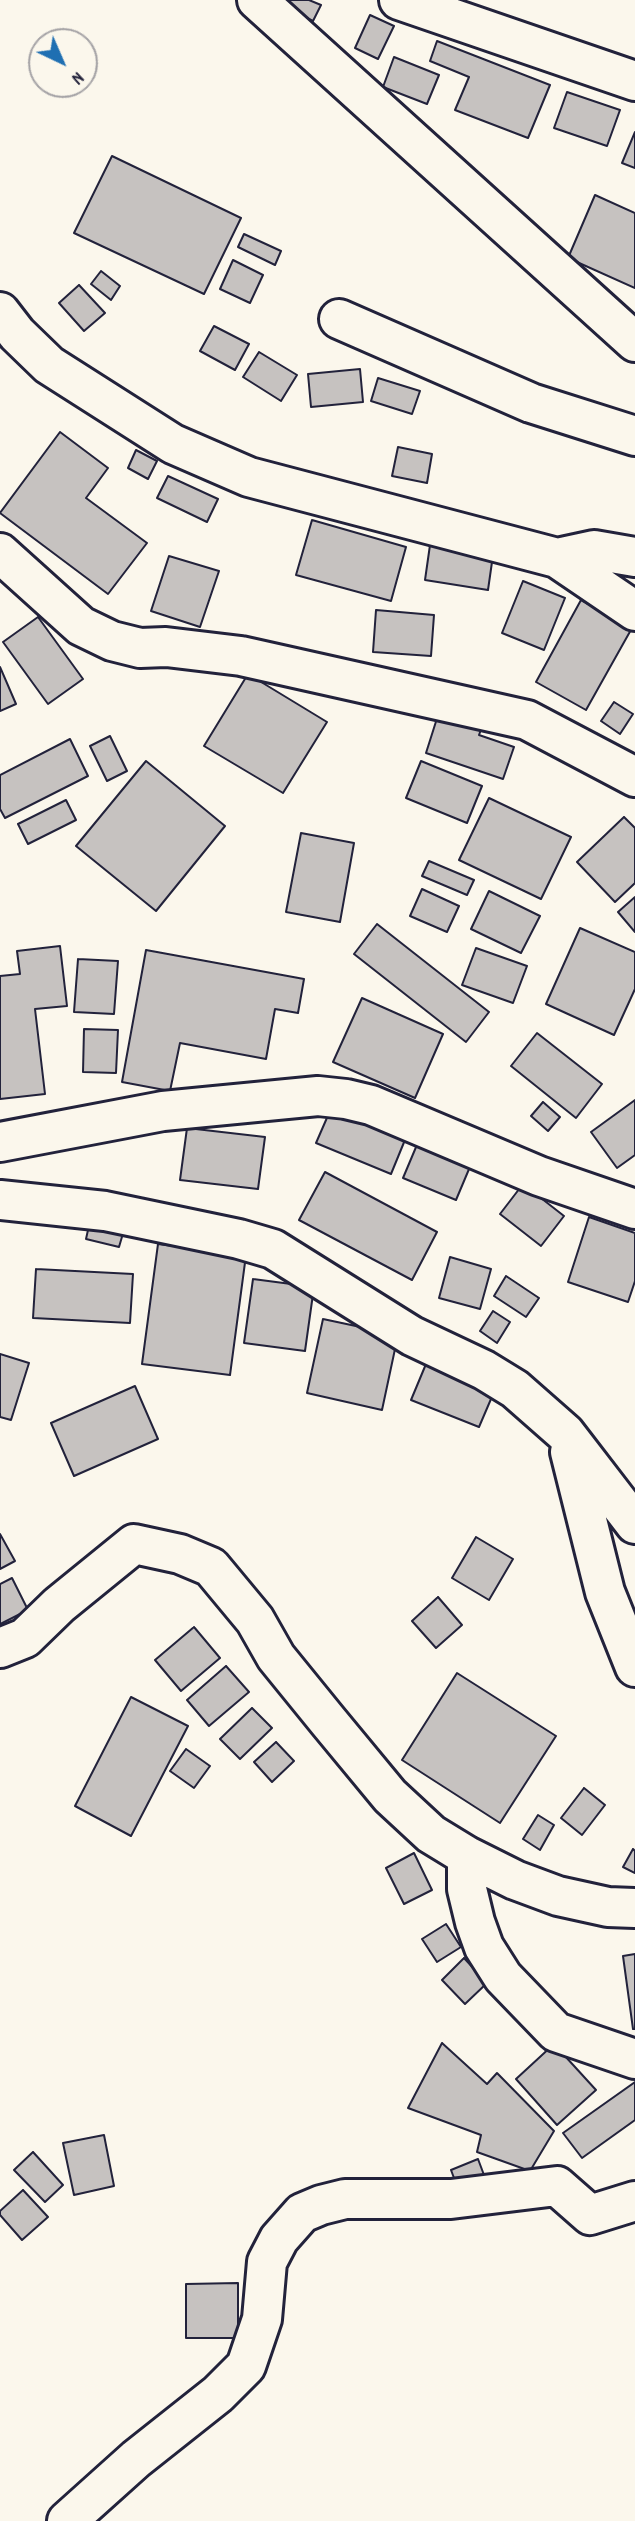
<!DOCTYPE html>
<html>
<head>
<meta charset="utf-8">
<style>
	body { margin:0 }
	#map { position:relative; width:635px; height:2521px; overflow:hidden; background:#fbf7ec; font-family:Dekko,sans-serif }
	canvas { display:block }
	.north { position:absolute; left:28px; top:28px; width:70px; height:70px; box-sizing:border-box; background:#fbf7ec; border:2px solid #a4a2a5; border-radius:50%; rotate:136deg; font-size:19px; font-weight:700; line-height:28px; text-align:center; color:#22223b }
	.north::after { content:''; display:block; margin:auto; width:24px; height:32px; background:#1f6fb2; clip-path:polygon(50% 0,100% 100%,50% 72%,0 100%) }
</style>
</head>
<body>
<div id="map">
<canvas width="635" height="2521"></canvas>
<div class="north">N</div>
</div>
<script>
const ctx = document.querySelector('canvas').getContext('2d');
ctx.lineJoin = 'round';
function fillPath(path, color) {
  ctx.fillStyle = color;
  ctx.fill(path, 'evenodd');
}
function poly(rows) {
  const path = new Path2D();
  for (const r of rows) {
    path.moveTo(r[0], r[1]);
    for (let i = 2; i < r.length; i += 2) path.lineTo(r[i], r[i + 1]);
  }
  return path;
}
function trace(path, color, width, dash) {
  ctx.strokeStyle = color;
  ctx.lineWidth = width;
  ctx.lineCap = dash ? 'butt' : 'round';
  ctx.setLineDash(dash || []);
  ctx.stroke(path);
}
const building = poly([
	[287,0,309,0,321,5,313,21,284,7,287,0],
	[370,15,394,26,378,59,355,48,370,15],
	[437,41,550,85,528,138,455,110,469,77,430,61,437,41],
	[394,57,439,75,427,104,383,87,394,57],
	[567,92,620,110,607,146,554,128,567,92],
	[635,132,635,168,622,163,635,132],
	[112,156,241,218,204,294,74,233,112,156],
	[595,195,635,213,635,288,568,258,595,195],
	[244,234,281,251,275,265,238,247,244,234],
	[233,260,263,275,250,303,220,289,233,260],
	[101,271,120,286,111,300,91,284,101,271],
	[79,285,105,313,84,331,59,303,79,285],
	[214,326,249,344,235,370,200,351,214,326],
	[259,352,297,375,281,401,243,377,259,352],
	[360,369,363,402,311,407,308,374,360,369],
	[378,378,420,391,412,414,371,401,378,378],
	[60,432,108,468,86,498,147,543,108,594,0,513,60,432],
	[398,447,432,454,427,483,392,476,398,447],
	[136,450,157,461,148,479,128,468,136,450],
	[168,476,218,499,207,522,157,498,168,476],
	[312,520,406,547,391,601,296,575,312,520],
	[430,545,493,555,488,590,425,580,430,545],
	[169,556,219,571,200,627,151,611,169,556],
	[523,581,565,598,544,650,502,633,523,581],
	[581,600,632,628,586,710,536,682,581,600],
	[376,610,434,615,431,656,373,652,376,610],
	[38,617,83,679,48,704,3,642,38,617],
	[0,667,16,704,0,711,0,667],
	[248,674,327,722,283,793,204,746,248,674],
	[614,702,633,714,620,734,601,721,614,702],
	[439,712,482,727,479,735,514,747,503,779,426,753,439,712],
	[110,736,127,771,107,781,90,746,110,736],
	[70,739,88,776,5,818,0,809,0,775,70,739],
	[146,761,225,826,156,911,76,846,146,761],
	[421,761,482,786,467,823,406,798,421,761],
	[489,798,571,837,541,899,459,860,489,798],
	[66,800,76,820,28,844,18,824,66,800],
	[624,817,635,828,635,883,615,902,577,862,624,817],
	[301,833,354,843,340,922,286,912,301,833],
	[429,861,474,880,467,895,422,876,429,861],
	[422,889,459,906,447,932,410,916,422,889],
	[489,891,540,916,521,953,471,929,489,891],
	[635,897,635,932,618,912,635,897],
	[377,924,489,1012,466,1042,354,954,377,924],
	[580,928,635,952,635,989,614,1035,546,1004,580,928],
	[60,946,67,1006,35,1009,45,1094,0,1099,0,976,20,974,17,951,60,946],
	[476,948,527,966,513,1003,462,985,476,948],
	[146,950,304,979,298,1013,275,1009,266,1059,180,1043,170,1091,122,1082,146,950],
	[78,959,118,961,114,1014,74,1012,78,959],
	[362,998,443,1034,415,1098,333,1062,362,998],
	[84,1029,118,1030,116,1073,83,1072,84,1029],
	[537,1033,602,1084,576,1118,511,1066,537,1033],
	[635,1100,635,1155,617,1168,591,1132,635,1100],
	[543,1102,560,1117,548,1131,531,1116,543,1102],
	[333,1104,407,1135,391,1174,316,1143,333,1104],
	[187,1128,265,1137,258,1189,180,1180,187,1128],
	[419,1140,472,1162,456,1200,403,1178,419,1140],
	[325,1172,437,1232,412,1280,299,1220,325,1172],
	[523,1184,564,1216,541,1246,500,1214,523,1184],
	[589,1217,635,1233,635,1281,628,1302,568,1282,589,1217],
	[90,1221,124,1230,119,1247,86,1239,90,1221],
	[158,1244,246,1255,230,1375,142,1364,158,1244],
	[450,1257,491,1269,480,1309,439,1298,450,1257],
	[36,1269,133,1274,130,1323,33,1318,36,1269],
	[506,1276,539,1298,526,1317,494,1296,506,1276],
	[253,1279,314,1287,305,1351,244,1343,253,1279],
	[493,1311,510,1322,497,1343,480,1331,493,1311],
	[323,1319,398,1335,382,1410,307,1393,323,1319],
	[0,1354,29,1363,11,1420,0,1417,0,1354],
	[426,1364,494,1392,479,1427,411,1400,426,1364],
	[135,1386,158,1439,74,1476,51,1423,135,1386],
	[0,1534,15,1561,0,1569,0,1534],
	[476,1537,513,1559,489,1600,452,1578,476,1537],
	[12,1578,28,1610,0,1624,0,1584,12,1578],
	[438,1597,462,1625,436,1648,412,1621,438,1597],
	[194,1627,220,1658,181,1691,155,1660,194,1627],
	[226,1666,249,1692,209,1726,187,1700,226,1666],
	[457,1673,556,1736,500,1823,402,1760,457,1673],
	[131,1697,188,1726,131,1836,75,1806,131,1697],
	[252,1708,272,1728,240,1759,220,1739,252,1708],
	[276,1742,294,1761,272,1782,254,1762,276,1742],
	[186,1749,210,1766,194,1788,170,1771,186,1749],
	[584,1788,605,1805,582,1835,561,1818,584,1788],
	[538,1815,554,1825,540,1850,523,1839,538,1815],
	[633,1849,635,1851,635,1873,623,1867,633,1849],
	[414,1853,432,1890,404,1904,386,1868,414,1853],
	[446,1924,461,1947,437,1962,422,1939,446,1924],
	[635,1954,635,2029,633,2029,623,1956,635,1954],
	[464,1958,487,1983,465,2004,442,1980,464,1958],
	[442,2043,487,2084,497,2073,554,2131,530,2171,477,2152,481,2135,408,2108,442,2043],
	[554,2044,596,2090,557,2125,516,2079,554,2044],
	[635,2082,635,2120,582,2158,563,2133,635,2082],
	[104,2135,114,2186,74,2195,63,2143,104,2135],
	[33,2152,63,2185,45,2202,14,2170,33,2152],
	[478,2159,484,2175,457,2186,451,2170,478,2159],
	[23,2190,48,2217,22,2240,0,2215,0,2211,23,2190],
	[238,2283,238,2338,186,2338,186,2284,238,2283]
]);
fillPath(building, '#c6c2c0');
trace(building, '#22223b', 2);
const minor = poly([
	[257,0,635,342],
	[399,0,635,81],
	[0,312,17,334,49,365,173,444,249,477,557,558,635,611],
	[339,319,531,403,635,436],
	[0,553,81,626,112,641,140,648,166,647,241,656,527,720,635,777],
	[557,558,594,550,635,557],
	[0,1142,163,1111,318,1096,346,1099,371,1105,539,1176,635,1209],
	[0,1200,105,1211,239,1239,273,1249,412,1336,484,1370,515,1389,565,1433,635,1524],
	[570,1452,605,1592,635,1667],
	[0,1648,25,1638,59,1605,134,1544,180,1554,211,1567,255,1620,276,1657,328,1721,390,1796,431,1834,467,1856,515,1880,558,1896,608,1907,635,1908],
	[467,1856,467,1889,475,1922,484,1947,503,1977,556,2032,635,2059],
	[67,2521,136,2459,218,2394,246,2366,262,2319,267,2262,279,2239,302,2213,321,2205,345,2199,451,2199,557,2186,590,2215,635,2201]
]);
trace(minor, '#22223b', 44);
trace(minor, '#fbf7ec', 38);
</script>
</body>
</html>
